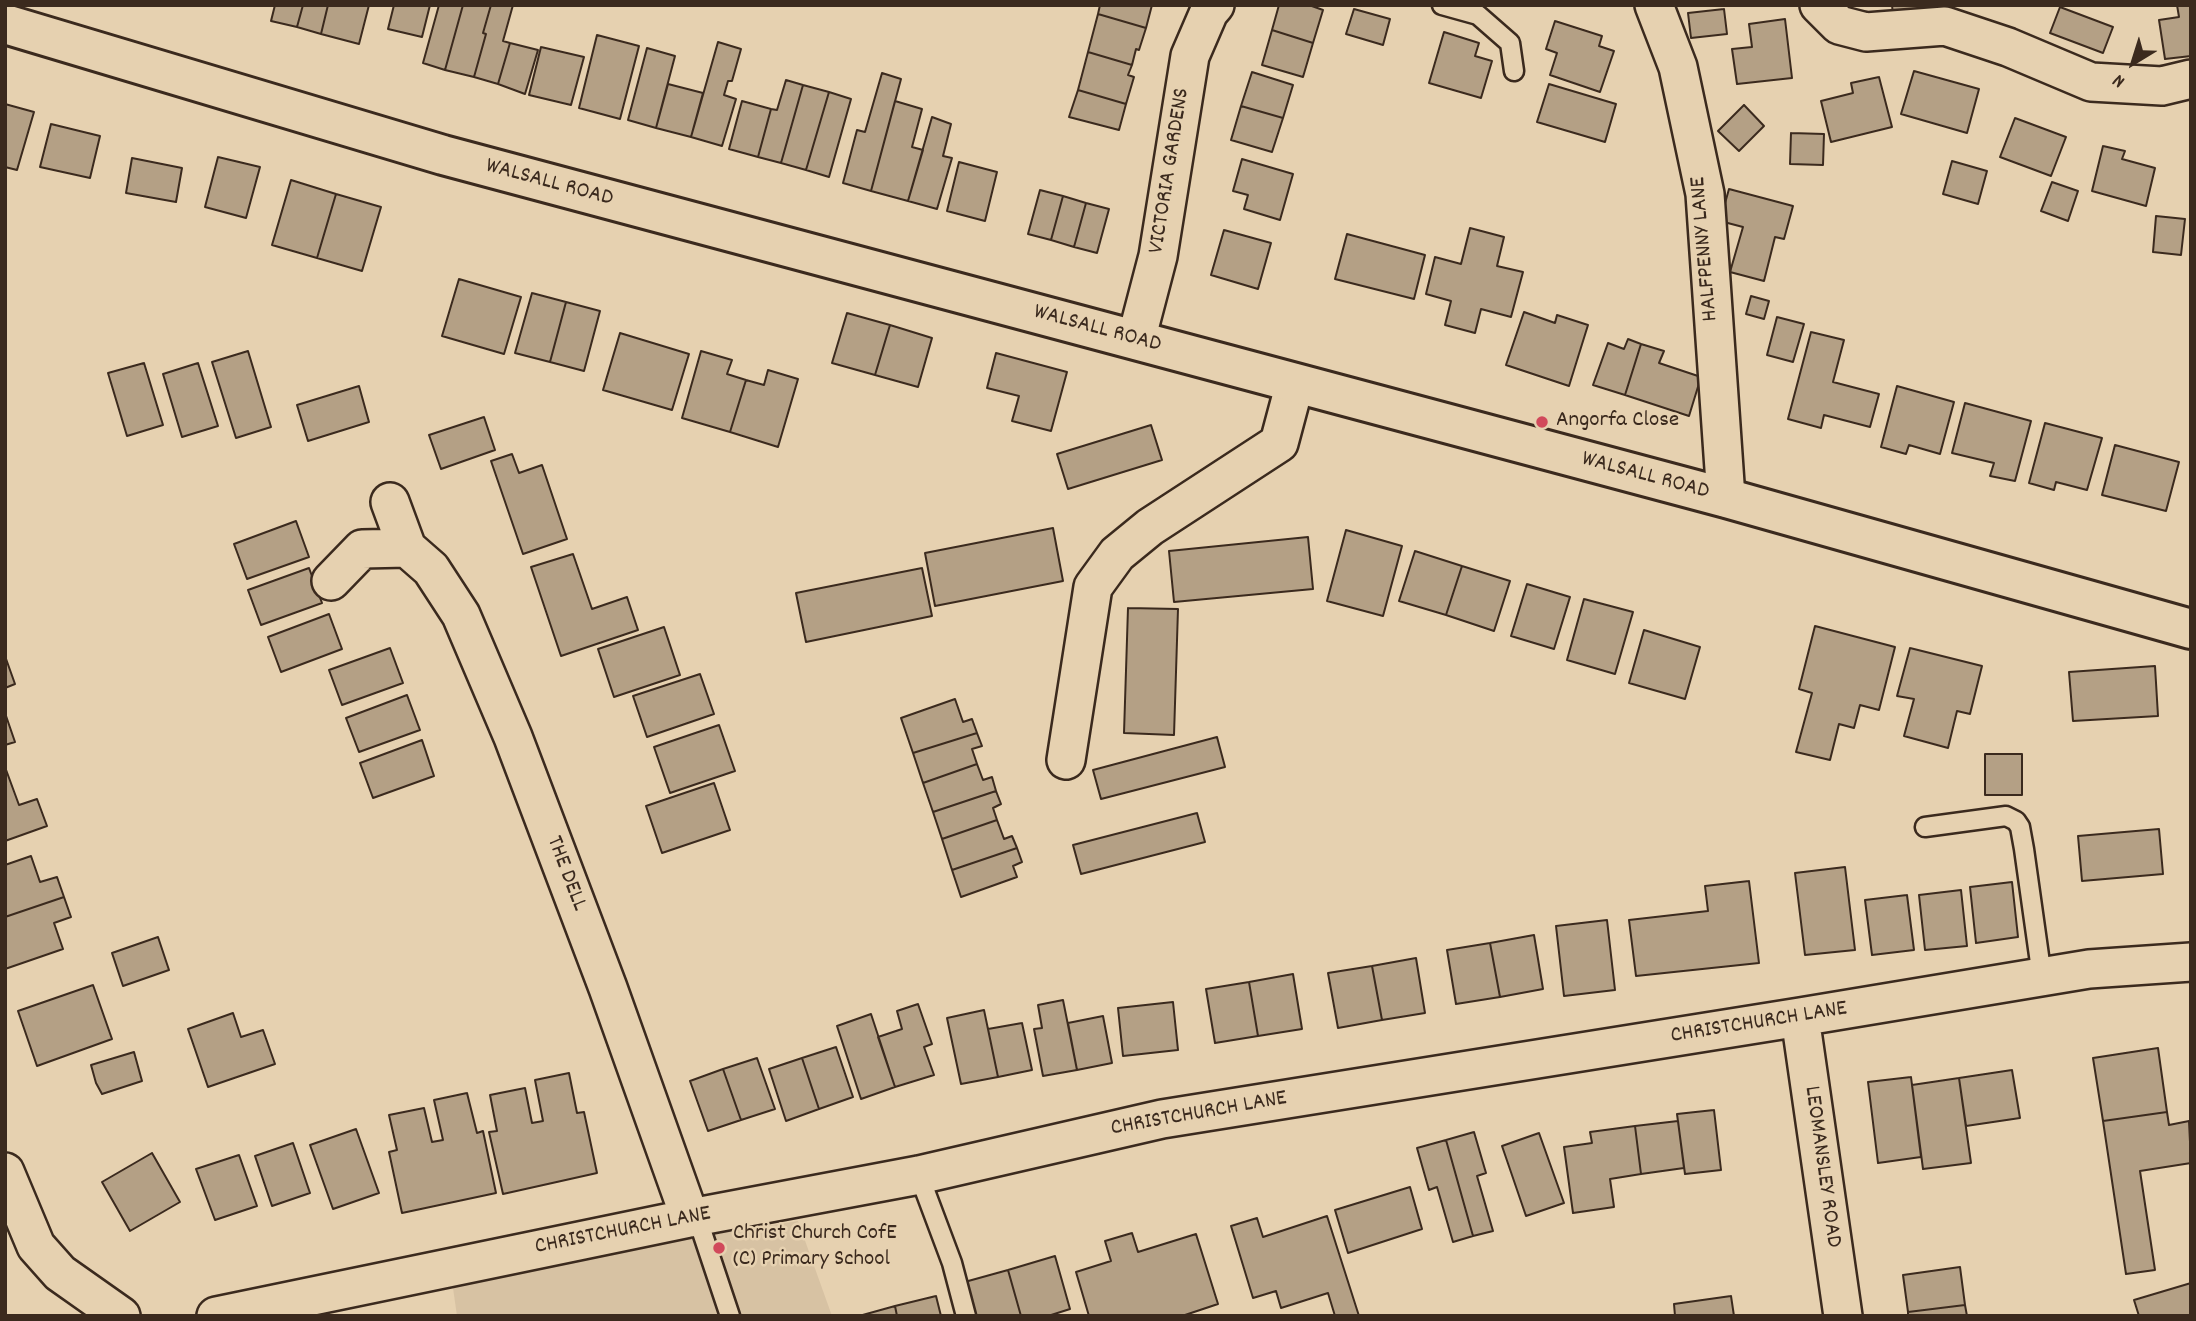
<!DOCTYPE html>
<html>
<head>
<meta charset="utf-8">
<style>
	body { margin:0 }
	#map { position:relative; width:2196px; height:1321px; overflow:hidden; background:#e6d1b0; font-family:Dekko,sans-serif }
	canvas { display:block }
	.frame { position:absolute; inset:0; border:7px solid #3b2a1e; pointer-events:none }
	.north { position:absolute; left:2098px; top:28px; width:70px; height:70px; -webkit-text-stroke:5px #e6d1b0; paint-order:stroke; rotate:218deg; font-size:19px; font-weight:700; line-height:28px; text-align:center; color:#3b2a1e }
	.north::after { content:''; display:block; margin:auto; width:24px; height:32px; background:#3b2a1e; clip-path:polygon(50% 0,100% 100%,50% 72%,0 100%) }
</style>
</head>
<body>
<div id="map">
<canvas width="2196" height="1321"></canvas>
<div class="frame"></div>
<div class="north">N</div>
</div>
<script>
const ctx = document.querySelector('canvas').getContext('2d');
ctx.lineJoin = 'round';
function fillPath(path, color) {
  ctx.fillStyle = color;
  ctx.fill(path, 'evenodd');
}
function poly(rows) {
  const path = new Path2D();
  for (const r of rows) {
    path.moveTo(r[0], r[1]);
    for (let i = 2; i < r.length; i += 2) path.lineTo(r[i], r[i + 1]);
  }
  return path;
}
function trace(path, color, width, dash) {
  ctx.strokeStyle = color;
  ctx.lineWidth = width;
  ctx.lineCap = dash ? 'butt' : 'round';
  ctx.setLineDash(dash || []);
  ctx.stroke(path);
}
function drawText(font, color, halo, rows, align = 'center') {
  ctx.font = font + ' Dekko,sans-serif';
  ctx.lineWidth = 5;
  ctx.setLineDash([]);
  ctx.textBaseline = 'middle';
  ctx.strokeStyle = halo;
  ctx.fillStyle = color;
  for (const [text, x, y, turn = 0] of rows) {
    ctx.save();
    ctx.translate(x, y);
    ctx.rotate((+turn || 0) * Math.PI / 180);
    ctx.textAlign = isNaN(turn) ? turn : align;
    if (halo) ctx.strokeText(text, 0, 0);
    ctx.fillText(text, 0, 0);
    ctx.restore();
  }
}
fillPath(poly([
	[798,1221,832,1316,457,1316,453,1288,463,1274]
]), '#d7c2a3');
const building = poly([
	[275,5,303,5,297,27,271,21,275,5],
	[303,5,328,5,321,34,297,27,303,5],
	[328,5,369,5,359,44,321,34,328,5],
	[394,5,430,5,422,37,388,29,394,5],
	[439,5,463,5,445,70,423,63,439,5],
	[463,5,491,5,483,33,486,34,474,77,445,70,463,5],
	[491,5,513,5,503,41,510,43,498,84,474,77,486,34,483,33,491,5],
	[1100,5,1152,5,1146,28,1098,14,1100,5],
	[1279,5,1309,5,1323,10,1313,43,1272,30,1279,5],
	[1892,5,1931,5,1932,9,1893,15,1892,5],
	[2177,5,2191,5,2191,56,2165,59,2159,20,2179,17,2177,5],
	[2060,7,2113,27,2103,53,2050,33,2060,7],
	[1354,9,1390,19,1383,45,1346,34,1354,9],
	[1724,9,1727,34,1691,38,1688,13,1724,9],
	[1098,14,1146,28,1139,50,1136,49,1132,65,1088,52,1098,14],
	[1785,19,1792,78,1737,84,1732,49,1752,47,1749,24,1785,19],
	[1555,21,1602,36,1599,46,1614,51,1600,92,1550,75,1557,53,1546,49,1555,21],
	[1272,30,1313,43,1303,77,1262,65,1272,30],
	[1444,32,1479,43,1475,56,1492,61,1481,98,1429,83,1444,32],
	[597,35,639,46,620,119,579,108,597,35],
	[718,42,741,49,732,81,728,81,724,95,736,99,722,146,691,137,718,42],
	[510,43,538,50,525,94,498,84,510,43],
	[541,47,584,57,571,105,529,95,541,47],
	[647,48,675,56,656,128,628,120,647,48],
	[1088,52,1132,65,1128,75,1134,77,1126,104,1078,90,1088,52],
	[1914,71,1979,89,1967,133,1901,114,1914,71],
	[1252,72,1293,85,1283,118,1241,106,1252,72],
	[882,73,901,79,871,191,843,183,857,130,865,132,882,73],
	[1879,77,1892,127,1831,142,1821,101,1853,93,1851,83,1879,77],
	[786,80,803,85,781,163,758,157,771,109,777,110,786,80],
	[668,84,703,93,691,137,656,128,668,84],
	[1549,84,1616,104,1605,142,1537,122,1549,84],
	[803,85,829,92,806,170,781,163,803,85],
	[1078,90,1126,104,1119,130,1069,117,1078,90],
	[829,92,851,99,829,177,806,170,829,92],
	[742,101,771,109,758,157,729,149,742,101],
	[895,101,922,109,912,147,923,150,908,201,871,191,895,101],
	[5,104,34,112,17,170,5,167,5,104],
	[1744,105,1764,126,1739,151,1718,131,1744,105],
	[1241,106,1283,118,1272,152,1231,140,1241,106],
	[932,117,951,124,943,156,952,158,937,209,908,201,932,117],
	[2015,118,2066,137,2051,176,2000,157,2015,118],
	[51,124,100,136,90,178,40,167,51,124],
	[1791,133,1824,134,1823,165,1790,164,1791,133],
	[2103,146,2125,151,2122,159,2155,168,2146,206,2092,191,2103,146],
	[218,157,260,167,246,218,205,207,218,157],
	[132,158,182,168,176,202,126,193,132,158],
	[1242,159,1293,174,1280,220,1244,209,1248,195,1233,191,1242,159],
	[1952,161,1987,171,1978,204,1943,194,1952,161],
	[959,162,997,172,985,221,947,211,959,162],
	[291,180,336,194,317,258,272,245,291,180],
	[2052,182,2078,191,2068,221,2041,211,2052,182],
	[1729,189,1793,206,1784,239,1775,237,1764,281,1730,272,1743,227,1720,221,1729,189],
	[1040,190,1063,196,1051,240,1028,234,1040,190],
	[336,194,381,207,362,271,317,258,336,194],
	[1063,196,1086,203,1074,247,1051,240,1063,196],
	[1086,203,1109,209,1097,253,1074,247,1086,203],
	[2156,216,2185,219,2181,255,2153,252,2156,216],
	[1470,228,1504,237,1497,266,1523,272,1511,317,1481,309,1475,333,1445,325,1451,301,1426,294,1435,257,1461,264,1470,228],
	[1224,230,1271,243,1258,289,1211,275,1224,230],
	[1347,234,1425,255,1414,299,1335,279,1347,234],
	[459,279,521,297,504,354,442,336,459,279],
	[532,293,566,302,550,362,515,353,532,293],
	[1751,296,1769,301,1764,319,1746,314,1751,296],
	[566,302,600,311,584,371,550,362,566,302],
	[1524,312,1555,323,1557,315,1588,325,1569,386,1506,365,1524,312],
	[847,313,890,325,875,375,832,363,847,313],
	[1777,317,1804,324,1793,362,1767,355,1777,317],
	[890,325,932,338,918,387,875,375,890,325],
	[1811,332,1844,340,1833,382,1879,394,1870,427,1824,415,1821,428,1788,419,1811,332],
	[620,333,689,354,672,410,603,390,620,333],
	[1628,339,1641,344,1625,395,1593,385,1608,343,1624,349,1628,339],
	[1641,344,1664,351,1659,363,1701,377,1689,416,1625,395,1641,344],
	[248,351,271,427,236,438,212,362,248,351],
	[701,351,732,360,727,374,746,380,730,432,682,418,701,351],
	[996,353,1067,372,1051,431,1012,421,1019,396,987,388,996,353],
	[144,363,163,425,127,436,108,373,144,363],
	[198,363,218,426,182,437,163,374,198,363],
	[768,370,798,379,778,447,730,432,746,380,764,385,768,370],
	[359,386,369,422,308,441,297,405,359,386],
	[1897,386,1954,402,1940,454,1909,445,1906,454,1881,447,1897,386],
	[1965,403,2031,421,2015,481,1990,476,1994,463,1952,453,1965,403],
	[484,417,495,450,441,469,429,435,484,417],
	[2045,423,2102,438,2087,490,2056,482,2054,490,2029,483,2045,423],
	[1151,425,1162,460,1068,489,1057,454,1151,425],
	[2115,445,2179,462,2166,511,2102,495,2115,445],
	[512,454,519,473,542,465,567,539,523,554,491,461,512,454],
	[296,521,309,557,247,579,234,544,296,521],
	[1053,528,1063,581,935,606,925,553,1053,528],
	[1346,530,1402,546,1383,616,1327,601,1346,530],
	[1308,537,1313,589,1174,602,1169,551,1308,537],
	[1415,551,1462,566,1446,615,1399,601,1415,551],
	[573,554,592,609,627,597,638,630,561,656,531,567,573,554],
	[1462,566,1510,581,1494,631,1446,615,1462,566],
	[309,568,322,603,261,625,248,590,309,568],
	[922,568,932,616,806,642,796,593,922,568],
	[1527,584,1570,597,1554,649,1511,636,1527,584],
	[1584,599,1633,612,1615,674,1567,660,1584,599],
	[1128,608,1178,609,1174,735,1124,733,1128,608],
	[329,614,342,649,281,672,268,637,329,614],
	[1815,626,1895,647,1879,710,1860,705,1854,728,1839,724,1830,760,1796,752,1812,693,1799,689,1815,626],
	[664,627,680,675,614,697,598,649,664,627],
	[1644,630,1700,647,1685,699,1629,683,1644,630],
	[390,648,403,683,342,705,329,670,390,648],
	[1910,648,1982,666,1970,714,1957,711,1948,748,1904,736,1914,699,1897,696,1910,648],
	[5,656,15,684,5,688,5,656],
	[2155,666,2158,716,2073,721,2069,672,2155,666],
	[700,674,714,714,647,737,633,696,700,674],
	[407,695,420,730,359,752,346,718,407,695],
	[955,699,963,722,972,719,977,733,913,753,901,718,955,699],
	[5,713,15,742,5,745,5,713],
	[719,725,735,771,670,793,654,747,719,725],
	[977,733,982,746,972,749,977,764,923,783,913,753,977,733],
	[1217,737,1225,767,1101,799,1093,770,1217,737],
	[422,740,434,776,373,798,360,763,422,740],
	[1985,754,2022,754,2022,795,1985,795,1985,754],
	[977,764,983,780,992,777,996,791,933,812,923,783,977,764],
	[5,767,19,805,37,799,47,826,5,841,5,767],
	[714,783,730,830,662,853,646,806,714,783],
	[996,791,1001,804,993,808,997,820,942,839,933,812,996,791],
	[1197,813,1205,842,1081,874,1073,845,1197,813],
	[997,820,1004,839,1012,836,1017,848,952,870,942,839,997,820],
	[2159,829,2163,874,2082,881,2078,836,2159,829],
	[1017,848,1022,862,1013,866,1017,877,961,897,952,870,1017,848],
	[31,856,40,882,57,877,64,897,5,917,5,865,31,856],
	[1845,867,1855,950,1805,955,1795,873,1845,867],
	[1749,881,1759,963,1636,976,1629,920,1708,911,1705,886,1749,881],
	[2012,882,2018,937,1976,943,1970,887,2012,882],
	[1961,890,1967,946,1925,950,1919,895,1961,890],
	[1907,895,1914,950,1872,955,1865,900,1907,895],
	[64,897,71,917,54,923,63,949,5,969,5,917,64,897],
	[1607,920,1615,990,1564,996,1556,926,1607,920],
	[1534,935,1543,989,1500,997,1490,943,1534,935],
	[158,937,169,970,123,986,112,953,158,937],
	[1490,943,1500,997,1456,1004,1447,950,1490,943],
	[1416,958,1425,1013,1382,1020,1372,966,1416,958],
	[1372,966,1382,1020,1338,1028,1328,973,1372,966],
	[1293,974,1302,1029,1258,1036,1249,982,1293,974],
	[1249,982,1258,1036,1215,1043,1206,989,1249,982],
	[93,985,112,1039,37,1066,18,1011,93,985],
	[1063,1000,1077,1070,1043,1076,1034,1029,1042,1028,1038,1005,1063,1000],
	[1173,1002,1178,1050,1123,1056,1118,1008,1173,1002],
	[918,1004,932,1044,924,1047,934,1075,895,1087,878,1037,902,1029,897,1011,918,1004],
	[984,1010,998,1077,961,1084,947,1018,984,1010],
	[233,1013,241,1037,263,1030,275,1064,208,1087,188,1029,233,1013],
	[871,1014,895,1087,861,1099,837,1026,871,1014],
	[1103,1016,1112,1063,1077,1070,1068,1023,1103,1016],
	[1022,1023,1032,1070,998,1077,988,1029,1022,1023],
	[836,1047,853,1097,819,1109,802,1058,836,1047],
	[2158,1048,2167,1112,2103,1121,2093,1058,2158,1048],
	[134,1052,142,1081,102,1094,96,1083,91,1065,134,1052],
	[757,1058,775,1109,741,1120,723,1069,757,1058],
	[802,1058,819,1109,786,1121,769,1069,802,1058],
	[723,1069,741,1120,708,1131,690,1081,723,1069],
	[2012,1070,2020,1118,1966,1126,1959,1078,2012,1070],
	[569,1073,577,1113,584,1112,597,1173,503,1194,489,1132,497,1131,490,1095,525,1088,532,1123,543,1121,535,1080,569,1073],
	[1911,1077,1921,1157,1878,1163,1868,1082,1911,1077],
	[1959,1078,1971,1163,1923,1169,1912,1085,1959,1078],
	[467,1093,477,1133,483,1131,496,1193,402,1213,389,1152,397,1150,389,1115,424,1108,432,1142,443,1140,434,1100,467,1093],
	[1714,1110,1721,1170,1685,1174,1677,1114,1714,1110],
	[2167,1112,2169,1125,2189,1121,2191,1163,2140,1171,2155,1270,2126,1274,2103,1121,2167,1112],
	[1678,1121,1684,1168,1641,1174,1635,1126,1678,1121],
	[1635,1126,1641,1174,1610,1179,1614,1207,1573,1213,1564,1147,1592,1143,1590,1132,1635,1126],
	[356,1129,379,1193,333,1209,310,1145,356,1129],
	[1474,1132,1486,1173,1477,1176,1493,1231,1473,1236,1446,1140,1474,1132],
	[1539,1133,1564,1203,1526,1216,1502,1146,1539,1133],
	[1446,1140,1473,1236,1453,1242,1437,1187,1429,1190,1417,1148,1446,1140],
	[293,1143,310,1193,272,1206,255,1156,293,1143],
	[152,1153,180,1202,130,1231,102,1182,152,1153],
	[239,1155,257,1206,215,1220,196,1169,239,1155],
	[1410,1187,1422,1229,1348,1253,1335,1210,1410,1187],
	[1327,1216,1359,1316,1335,1316,1328,1293,1281,1308,1276,1291,1253,1298,1231,1226,1257,1218,1263,1237,1327,1216],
	[1132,1233,1138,1252,1196,1234,1218,1304,1182,1316,1089,1316,1076,1272,1111,1261,1105,1241,1132,1233],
	[1055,1256,1070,1309,1048,1316,1021,1316,1008,1270,1055,1256],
	[1960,1267,1965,1305,1908,1312,1903,1275,1960,1267],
	[1008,1270,1021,1316,971,1316,961,1283,1008,1270],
	[2191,1283,2190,1316,2139,1316,2134,1300,2191,1283],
	[936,1296,941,1316,897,1316,895,1306,936,1296],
	[1731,1296,1734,1316,1675,1316,1674,1304,1731,1296],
	[1965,1305,1967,1316,1908,1316,1908,1312,1965,1305],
	[895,1306,897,1316,859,1316,895,1306]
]);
fillPath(building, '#b4a085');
trace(building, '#3b2a1e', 2);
const service = poly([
	[1442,5,1478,15,1510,43,1514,71],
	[1925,827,2006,816,2016,821,2020,827,2024,849,2042,977],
	[919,1175,952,1263,966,1316],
	[697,1217,730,1316]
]);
const minor = poly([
	[1654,5,1678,67,1705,194,1726,498],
	[1819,5,1839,25,1866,32,1945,26,2008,47,2091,82,2162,86,2191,79],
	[1136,340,1158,256,1190,56,1209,12,1215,5],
	[390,502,407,548],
	[331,581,362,549,407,548,431,569,461,615,513,737,608,988,690,1218],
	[1066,760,1093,587,1117,554,1150,527,1279,443,1295,383],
	[1800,1017,1843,1316],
	[5,1172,36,1246,60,1273,121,1316],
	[216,1316,690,1218,919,1175,1162,1119,1800,1017,2089,969,2191,962]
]);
const tertiary = poly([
	[5,24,443,155,1726,498,2191,629]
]);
trace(service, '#3b2a1e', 23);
trace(minor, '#3b2a1e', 42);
trace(tertiary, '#3b2a1e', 44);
trace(service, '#e6d1b0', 18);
trace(minor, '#e6d1b0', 37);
trace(tertiary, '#e6d1b0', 38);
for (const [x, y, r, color] of [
	[1542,422,7,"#d1495b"],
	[719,1248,7,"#d1495b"]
]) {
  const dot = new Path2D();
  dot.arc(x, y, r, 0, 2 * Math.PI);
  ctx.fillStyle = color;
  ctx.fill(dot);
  trace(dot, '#e6d1b0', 2.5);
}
drawText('23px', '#3b2a1e', '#e6d1b0', [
	["VICTORIA GARDENS",1171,171,-81],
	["WALSALL ROAD",549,184,15],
	["HALFPENNY LANE",1706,249,-95],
	["WALSALL ROAD",1097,330,15],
	["WALSALL ROAD",1645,477,15],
	["THE DELL",565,874,69],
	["CHRISTCHURCH LANE",1759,1024,-9],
	["CHRISTCHURCH LANE",1199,1115,-10],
	["LEOMANSLEY ROAD",1821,1167,82],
	["CHRISTCHURCH LANE",623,1232,-11]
]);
drawText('23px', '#3b2a1e', '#e6d1b0', [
	["Angorfa Close",1556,422],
	["Christ Church CofE",733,1235],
	["(C) Primary School",733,1261]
], 'left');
</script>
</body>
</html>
